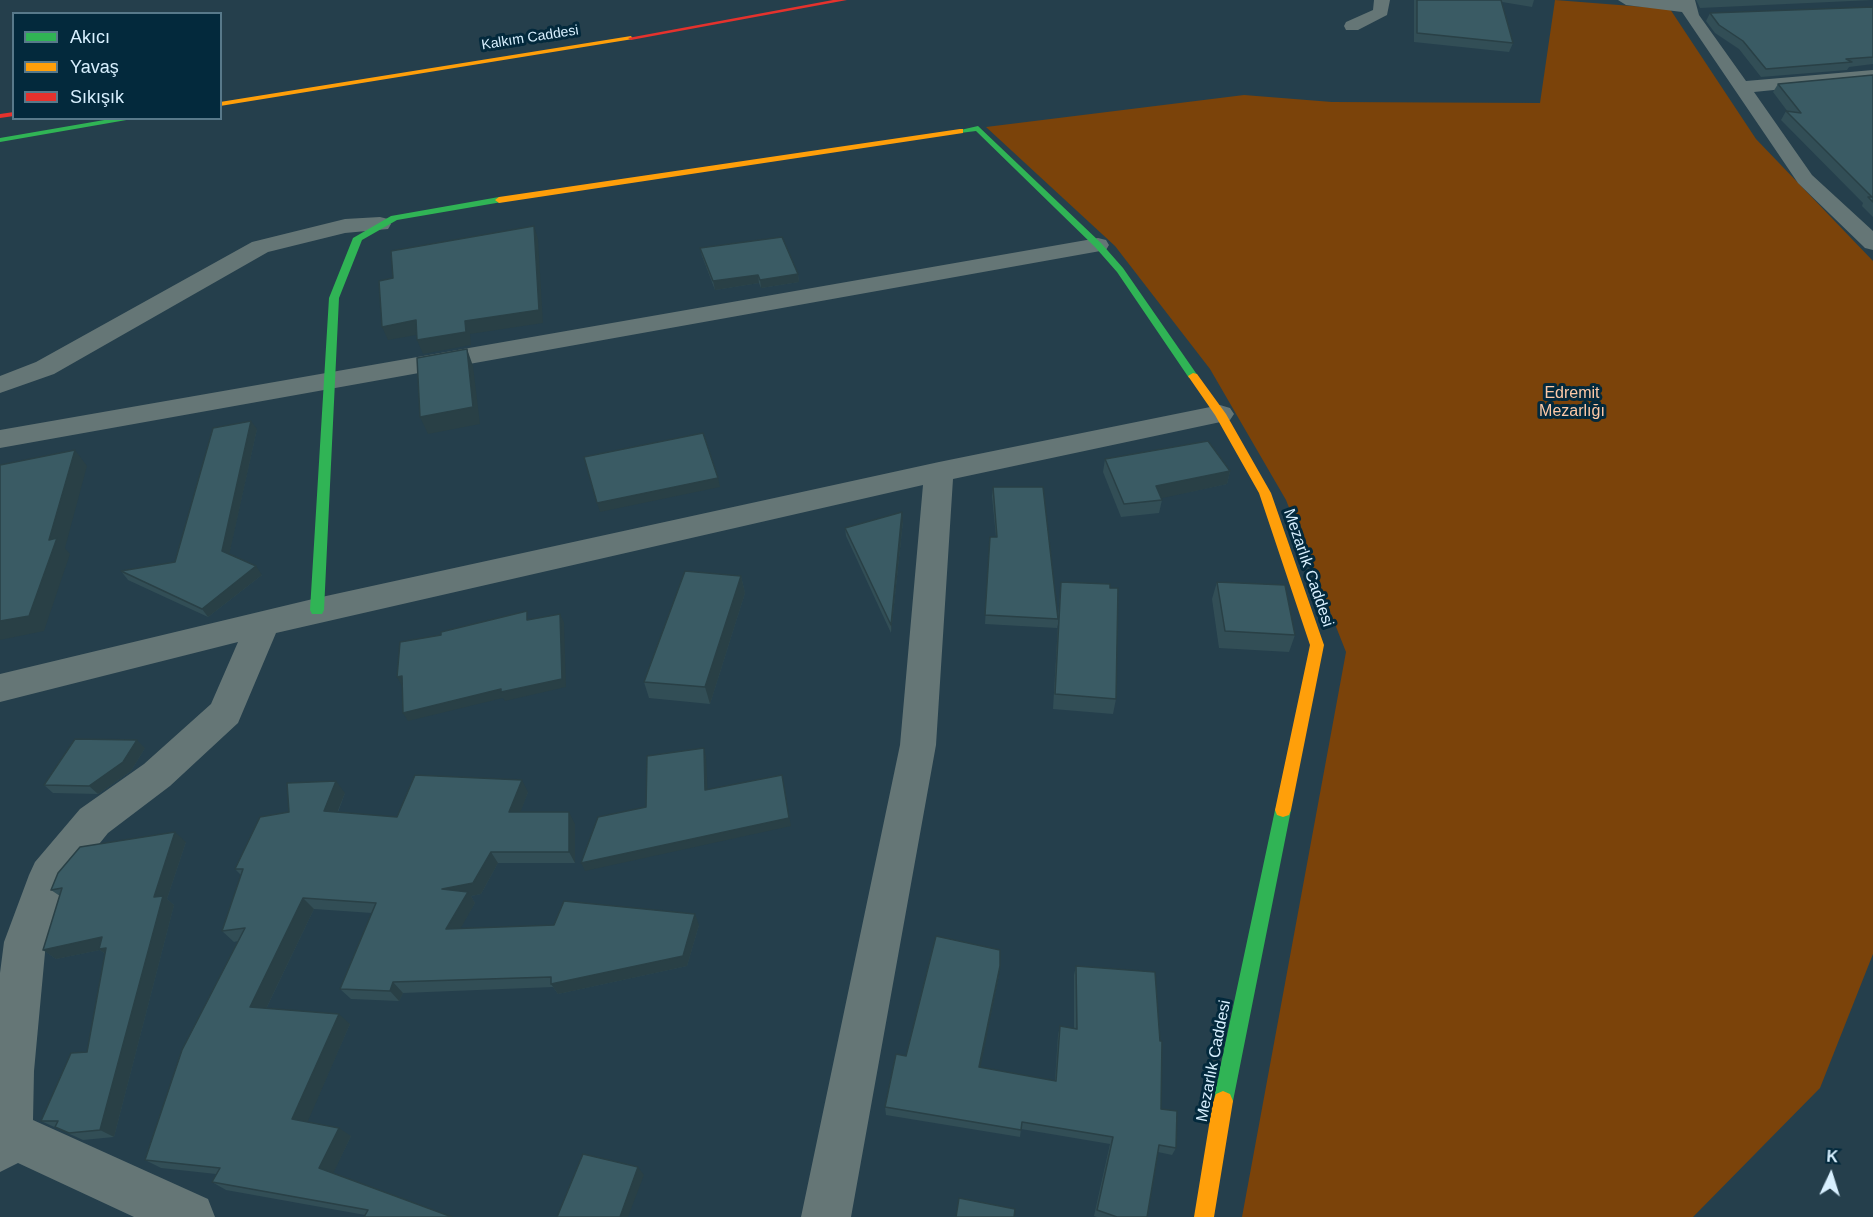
<!DOCTYPE html>
<html>
<head>
<meta charset="utf-8">
<style>
	body { margin:0 }
	#map { position:relative; width:1873px; height:1217px; overflow:hidden; background:#253f4c; font-family:Helvetica,sans-serif }
	canvas { display:block }
	.legend { position:absolute; left:12px; top:12px; width:210px; height:108px; box-sizing:border-box; background:#03293c; border:2px solid #58798a; margin:0; padding:8px 10px; list-style:none; font-size:18px; color:#d8f0ff }
	.legend li { display:flex; align-items:center; gap:12px; height:30px }
	.legend b { width:30px; border:2px solid #58798a }
	.north { position:absolute; left:1801px; top:1145px; width:60px; height:60px; -webkit-text-stroke:4px #03293c; paint-order:stroke; rotate:4deg; font-size:16px; font-weight:700; line-height:24px; text-align:center; color:#d8f0ff }
	.north::after { content:''; display:block; margin:auto; width:21px; height:27px; background:#d8f0ff; clip-path:polygon(50% 0,100% 100%,50% 72%,0 100%) }
</style>
</head>
<body>
<div id="map">
<canvas width="1873" height="1217"></canvas>
<ul class="legend">
<li><b style="height:8px;background:#30b455"></b>Akıcı</li>
<li><b style="height:8px;background:#ff9f0a"></b>Yavaş</li>
<li><b style="height:8px;background:#e5322d"></b>Sıkışık</li>
</ul>
<div class="north">K</div>
</div>
<script>
const ctx = document.querySelector('canvas').getContext('2d');
ctx.lineJoin = 'round';
function fillPath(path, color) {
  ctx.fillStyle = color;
  ctx.fill(path, 'evenodd');
}
function poly(rows) {
  const path = new Path2D();
  for (const r of rows) {
    path.moveTo(r[0], r[1]);
    for (let i = 2; i < r.length; i += 2) path.lineTo(r[i], r[i + 1]);
  }
  return path;
}
function trace(path, color, width, dash) {
  ctx.strokeStyle = color;
  ctx.lineWidth = width;
  ctx.lineCap = dash ? 'butt' : 'round';
  ctx.setLineDash(dash || []);
  ctx.stroke(path);
}
function drawText(font, color, halo, rows, align = 'center') {
  ctx.font = font + ' Helvetica,sans-serif';
  ctx.lineWidth = 6;
  ctx.setLineDash([]);
  ctx.textBaseline = 'middle';
  ctx.strokeStyle = halo;
  ctx.fillStyle = color;
  for (const [text, x, y, turn = 0] of rows) {
    ctx.save();
    ctx.translate(x, y);
    ctx.rotate((+turn || 0) * Math.PI / 180);
    ctx.textAlign = isNaN(turn) ? turn : align;
    if (halo) ctx.strokeText(text, 0, 0);
    ctx.fillText(text, 0, 0);
    ctx.restore();
  }
}
fillPath(poly([
	[1555,0,1670,9,1756,139,1873,261,1873,954,1820,1088,1693,1217,1242,1217,1346,652,1286,500,1210,369,1115,246,986,127,1244,95,1332,102,1540,103]
]), '#7b430a');
fillPath(poly([
	[1374,0,1390,0,1387,15,1358,30,1346,30,1344,26,1346,22,1373,10,1374,0],
	[1618,0,1695,0,1699,15,1746,81,1873,70,1873,80,1754,92,1812,175,1873,231,1873,250,1865,248,1798,183,1682,12,1626,5,1618,0],
	[380,217,388,219,391,224,388,229,345,233,268,252,54,374,0,393,0,376,36,362,252,242,345,219,380,217],
	[1098,238,1106,240,1109,245,1106,250,0,448,0,430,1098,238],
	[1220,405,1230,408,1234,414,1230,420,953,479,936,745,851,1217,801,1217,900,745,923,485,276,633,238,723,170,786,108,833,66,885,46,942,34,1071,33,1120,208,1199,215,1217,134,1217,18,1163,0,1172,0,973,4,942,29,875,35,862,80,809,144,764,211,704,238,642,0,702,0,674,317,598,939,462,1220,405]
]), '#657676');
fillPath(poly([
	[116,118,138,118,0,142,0,138,116,118],
	[978,126,1101,243,1123,268,1198,376,1197,378,1189,378,1117,272,1095,247,976,131,960,133,956,131,978,126],
	[499,197,503,200,502,202,397,220,362,240,339,298,324,610,322,614,312,614,310,610,329,298,353,238,391,216,499,197],
	[1283,803,1289,805,1291,810,1233,1101,1230,1108,1223,1111,1216,1108,1213,1101,1275,810,1277,805,1283,803]
]), '#30b455');
fillPath(poly([
	[631,36,633,39,220,106,220,102,631,36],
	[960,129,963,129,963,133,499,203,495,200,499,197,960,129],
	[1193,373,1197,374,1226,414,1271,493,1324,645,1291,810,1289,815,1283,817,1277,815,1275,810,1310,645,1259,493,1215,415,1188,376,1193,373],
	[1223,1091,1230,1094,1233,1101,1214,1217,1194,1217,1213,1101,1216,1094,1223,1091]
]), '#ff9f0a');
fillPath(poly([
	[833,0,847,0,631,40,628,38,833,0],
	[14,112,14,116,0,118,0,114,14,112]
]), '#e5322d');
fillPath(poly([
	[1414,0,1534,0,1532,7,1502,2,1513,43,1509,52,1414,42],
	[1696,0,1873,0,1700,8],
	[1873,7,1873,64,1849,67,1847,70,1761,77,1739,49,1715,33,1706,21,1710,13],
	[1873,75,1873,217,1862,206,1863,203,1781,120,1786,111,1788,112,1773,92,1778,84],
	[700,248,798,274,799,282,761,288,759,283,715,290,702,256],
	[257,429,229,554,262,575,208,617,128,580,121,571,175,562],
	[1105,459,1230,471,1227,484,1161,498,1162,500,1159,513,1121,517,1103,472],
	[993,487,1058,617,1061,582,1116,699,1113,714,1053,709,1058,624,1057,628,985,624,990,537,996,537,992,496],
	[903,521,891,633,846,536,845,528],
	[741,576,745,593,710,704,649,698,644,682],
	[1217,582,1295,635,1289,652,1219,648,1212,599],
	[145,748,131,771,98,794,53,793,44,785],
	[528,792,520,812,575,824,575,863,498,863,481,894,471,896,475,903,460,928,699,925,687,966,558,994,553,987,403,993,399,1001,351,999,340,989,372,913,314,909,266,1009,350,1024,307,1122,351,1136,333,1173,452,1217,365,1215,226,1190,212,1182,216,1174,161,1168,145,1160,238,941,234,942,222,931,241,875,235,869,345,793,338,812,397,817],
	[186,842,167,899,174,905,114,1137,83,1140,41,1121,87,1052,105,954,100,950,56,959,43,950,60,896,51,890],
	[1076,966,1161,1109,1176,1148,1172,1155,1158,1152,1147,1217,1097,1217,1094,1216,1110,1144,1021,1129,1020,1137,886,1115,885,1107,906,1056,999,975,980,1067,1055,1081,1058,1035,1060,1026,1074,1029,1074,975]
]), '#324e56');
fillPath(poly([
	[534,226,538,239,543,323,470,334,471,345,423,354,417,340,465,321],
	[798,274,799,282,761,288,760,280],
	[758,275,759,283,715,290,713,281],
	[416,320,422,334,388,340,382,327],
	[467,349,473,366,480,424,428,434,420,417],
	[251,421,257,429,228,560,222,551],
	[75,450,87,466,65,548,70,554,44,631,0,640,0,621,49,540],
	[1230,471,1227,484,1154,500,1156,486],
	[718,478,720,487,600,512,597,503],
	[902,512,903,521,891,633,891,625],
	[256,566,262,575,208,617,202,609],
	[741,576,745,593,710,704,705,687],
	[560,614,564,622,566,687,505,701,503,698,408,721,403,713],
	[402,676,402,686,397,677],
	[137,740,145,748,131,771,98,794,89,786],
	[704,748,706,756,708,798,705,790],
	[782,775,791,826,585,871,581,863],
	[522,780,528,792,516,824,509,812],
	[336,781,345,793,333,823,324,811],
	[569,812,575,824,575,863,569,852],
	[175,832,186,842,167,899,174,905,114,1137,100,1130,154,897],
	[491,852,498,863,481,894,471,896,475,903,454,940,446,929,442,889],
	[303,898,314,909,262,1017,250,1007],
	[695,914,699,925,687,966,558,994,551,984],
	[102,937,111,958,100,950,56,959,43,950],
	[1000,966,999,975,979,1075,979,1067],
	[393,982,403,993,399,1001,390,991],
	[339,1014,350,1024,305,1128,292,1119],
	[339,1128,351,1136,332,1176,319,1168],
	[638,1167,644,1175,628,1217,620,1217]
]), '#294046');
const building = poly([
	[1417,0,1501,0,1513,43,1417,33,1417,0],
	[1873,7,1873,57,1846,59,1852,62,1766,69,1743,41,1719,25,1710,13,1873,7],
	[1873,75,1873,202,1868,197,1872,197,1786,111,1801,113,1778,84,1873,75],
	[534,226,539,310,465,321,466,332,417,340,416,320,382,327,379,281,393,278,391,251,534,226],
	[782,237,798,274,760,280,758,275,713,281,700,248,782,237],
	[467,349,473,407,420,417,417,358,467,349],
	[251,421,222,551,256,566,202,609,121,571,175,562,213,428,251,421],
	[703,433,718,478,597,503,584,457,703,433],
	[1208,441,1230,471,1156,486,1162,500,1124,504,1105,459,1208,441],
	[75,450,49,540,57,538,29,616,0,621,0,465,75,450],
	[993,487,1043,487,1058,619,985,615,990,537,997,537,993,487],
	[902,512,891,625,845,528,902,512],
	[685,571,741,576,705,687,644,682,685,571],
	[1061,582,1110,584,1110,588,1118,588,1116,699,1055,694,1061,582],
	[1217,582,1285,585,1295,635,1225,631,1217,582],
	[527,611,527,620,560,614,562,679,501,692,501,689,403,713,402,676,397,677,400,642,441,635,441,632,527,611],
	[75,739,137,740,123,762,89,786,44,785,75,739],
	[704,748,705,790,782,775,789,818,581,863,598,817,646,807,647,756,704,748],
	[415,775,522,780,509,812,569,812,569,852,491,852,473,883,442,889,468,892,446,929,554,925,564,901,695,914,683,956,551,984,551,977,393,982,390,991,340,989,376,903,303,898,250,1007,339,1014,292,1119,339,1128,319,1168,452,1217,364,1217,368,1210,212,1182,220,1168,145,1160,182,1050,245,928,222,931,243,869,235,869,260,817,289,812,287,783,336,781,324,811,397,817,415,775],
	[175,832,154,897,163,896,100,1130,69,1133,55,1127,58,1121,41,1121,71,1053,87,1052,106,948,99,949,102,937,43,950,62,888,51,890,58,873,80,847,175,832],
	[936,936,1000,950,1000,966,979,1067,1056,1081,1060,1026,1077,1029,1076,966,1155,972,1160,1041,1162,1041,1161,1109,1177,1111,1176,1148,1159,1145,1147,1217,1117,1217,1097,1210,1113,1137,1022,1122,1021,1130,885,1107,896,1054,906,1056,936,936],
	[583,1154,638,1167,620,1217,557,1217,583,1154],
	[959,1198,1015,1209,1014,1217,956,1217,959,1198]
]);
fillPath(building, '#3a5b64');
trace(building, '#294046', 1.5);
drawText('14px', '#d8f0ff', '#03293c', [
	["Kalkım Caddesi",530,38,-9]
]);
drawText('16px', '#fdc9a7', '#03293c', [
	["Edremit",1572,394],
	["Mezarlığı",1572,412]
]);
drawText('16px', '#d8f0ff', '#03293c', [
	["Mezarlık Caddesi",1308,568,71],
	["Mezarlık Caddesi",1214,1061,-79]
]);
</script>
</body>
</html>
